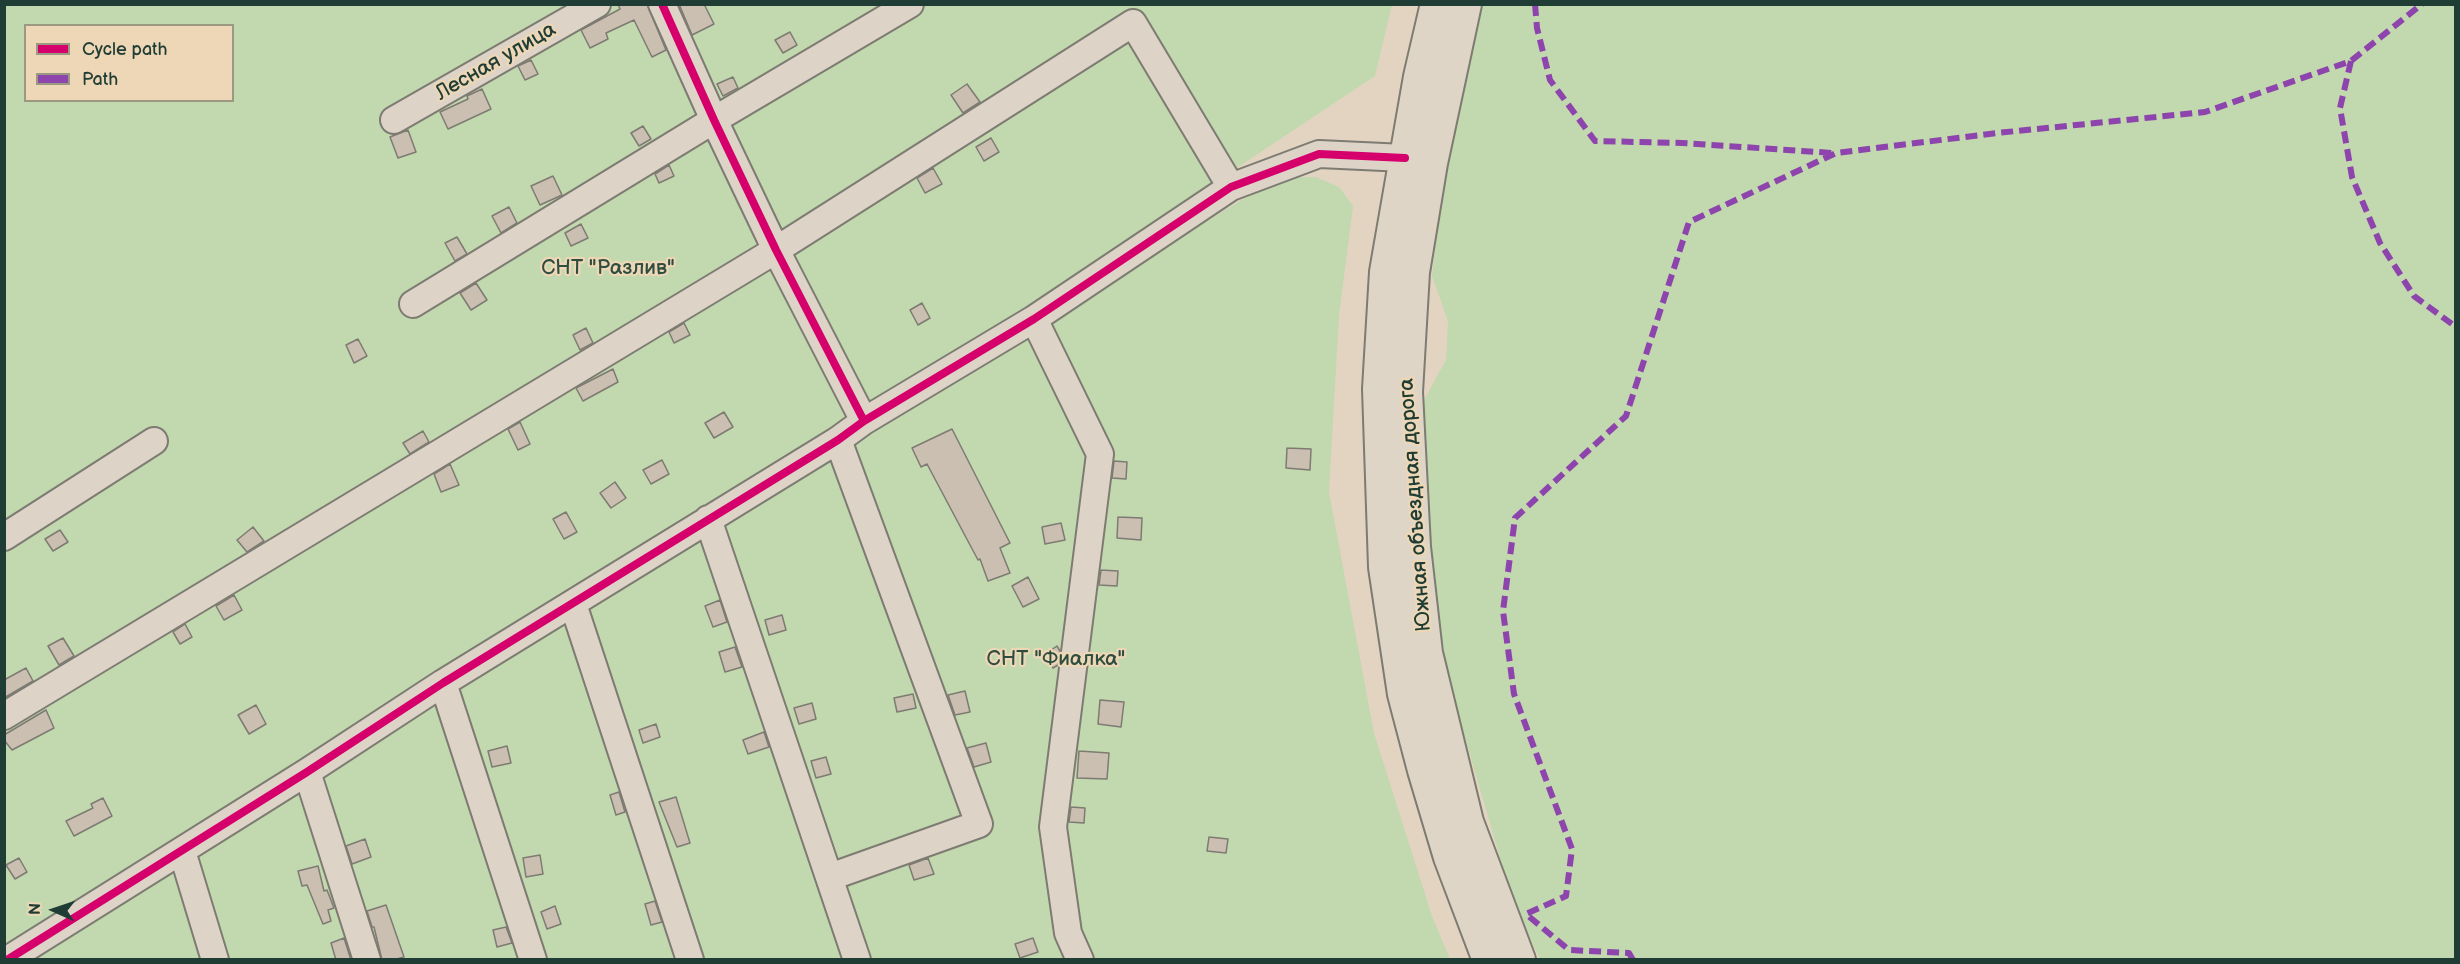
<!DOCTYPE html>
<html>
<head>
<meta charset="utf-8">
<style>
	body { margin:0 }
	#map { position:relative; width:2460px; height:964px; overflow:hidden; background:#e3d4c2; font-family:"Balsamiq Sans",sans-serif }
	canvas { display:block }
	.frame { position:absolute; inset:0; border:6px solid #1f3d34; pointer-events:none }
	.legend { position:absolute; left:24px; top:24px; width:210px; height:78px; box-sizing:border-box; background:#eed7b6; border:2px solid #9b9982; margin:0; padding:8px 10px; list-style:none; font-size:18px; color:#1f3d34 }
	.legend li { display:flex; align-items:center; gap:12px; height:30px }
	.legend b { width:30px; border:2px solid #9b9982 }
	.north { position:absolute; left:24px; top:880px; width:60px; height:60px; -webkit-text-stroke:4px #eed7b6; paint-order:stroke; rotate:273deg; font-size:16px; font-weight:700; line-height:24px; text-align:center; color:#1f3d34 }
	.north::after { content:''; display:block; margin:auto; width:21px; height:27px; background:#1f3d34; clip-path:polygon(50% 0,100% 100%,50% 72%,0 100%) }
</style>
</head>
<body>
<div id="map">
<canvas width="2460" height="964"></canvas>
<div class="frame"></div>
<ul class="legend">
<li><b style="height:8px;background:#d6006c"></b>Cycle path</li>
<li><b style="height:8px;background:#8e44ad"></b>Path</li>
</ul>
<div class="north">N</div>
</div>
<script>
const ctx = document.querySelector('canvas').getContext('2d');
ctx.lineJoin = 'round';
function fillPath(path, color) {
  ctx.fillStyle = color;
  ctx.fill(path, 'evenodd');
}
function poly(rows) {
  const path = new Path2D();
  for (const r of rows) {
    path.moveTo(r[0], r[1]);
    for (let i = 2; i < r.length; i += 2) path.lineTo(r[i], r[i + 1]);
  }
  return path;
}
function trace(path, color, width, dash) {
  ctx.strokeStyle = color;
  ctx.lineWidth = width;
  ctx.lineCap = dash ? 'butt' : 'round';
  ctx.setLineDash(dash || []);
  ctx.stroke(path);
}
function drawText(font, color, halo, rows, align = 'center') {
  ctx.font = font + ' "Balsamiq Sans",sans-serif';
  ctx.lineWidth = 4.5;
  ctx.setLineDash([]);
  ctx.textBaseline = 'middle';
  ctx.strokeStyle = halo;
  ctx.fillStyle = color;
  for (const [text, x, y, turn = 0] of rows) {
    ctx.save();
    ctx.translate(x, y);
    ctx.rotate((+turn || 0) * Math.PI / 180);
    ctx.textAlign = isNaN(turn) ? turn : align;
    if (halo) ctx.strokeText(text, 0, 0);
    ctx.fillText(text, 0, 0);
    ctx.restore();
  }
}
fillPath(poly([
	[5,5,1392,5,1375,76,723,510,1272,182,1290,177,1316,177,1339,187,1353,206,1339,316,1329,492,1374,733,1432,916,1450,959,5,960],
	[26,26,232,26,232,100,26,100],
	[1479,5,2455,5,2455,959,1540,959,1513,902,1449,683,1428,551,1423,402,1446,360,1448,321,1432,276,1446,148]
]), '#c2d8ae');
const building = poly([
	[618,4,647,4,666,50,652,57,634,20,606,33,608,39,590,48,581,30,620,9,618,4],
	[679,4,704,4,714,24,692,35,679,4],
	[790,32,797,45,783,53,775,40,790,32],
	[531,60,538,74,525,80,518,66,531,60],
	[733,77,738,88,723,96,717,84,733,77],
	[967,84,980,102,963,113,951,95,967,84],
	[482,89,491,109,448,129,440,112,468,99,467,96,482,89],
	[643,126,651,139,639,146,631,133,643,126],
	[408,130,416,152,398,158,390,137,408,130],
	[991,138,999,152,984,161,976,147,991,138],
	[669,165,674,176,659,183,655,174,669,165],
	[933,168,942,184,925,193,917,178,933,168],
	[553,176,562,195,540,205,531,186,553,176],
	[509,207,517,223,501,233,492,216,509,207],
	[581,224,588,238,571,246,565,233,581,224],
	[457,237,467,254,455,261,445,243,457,237],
	[476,283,487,300,471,310,460,293,476,283],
	[922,303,930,318,918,325,910,310,922,303],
	[684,323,690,335,674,343,669,332,684,323],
	[586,328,593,343,580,350,573,335,586,328],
	[358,339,367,356,354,363,346,345,358,339],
	[613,369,618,382,583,401,576,388,613,369],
	[724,412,733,427,714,438,705,423,724,412],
	[520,422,530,444,518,450,508,429,520,422],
	[952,429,1010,543,1000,548,1010,573,988,581,980,559,978,560,927,464,921,467,912,448,952,429],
	[423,431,429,442,410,454,403,443,423,431],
	[1287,448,1311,449,1310,470,1286,468,1287,448],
	[662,460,669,474,651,484,643,470,662,460],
	[1114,461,1127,462,1126,479,1112,478,1114,461],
	[450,464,459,485,441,492,434,474,450,464],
	[615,482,626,498,611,508,600,493,615,482],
	[566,512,577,532,564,539,553,519,566,512],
	[1118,517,1142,518,1141,540,1117,538,1118,517],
	[1061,523,1065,540,1045,544,1042,527,1061,523],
	[253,527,264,541,247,552,237,540,253,527],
	[60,530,68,542,53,551,45,539,60,530],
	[1101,570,1118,571,1117,586,1099,585,1101,570],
	[1028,577,1039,599,1023,607,1012,586,1028,577],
	[234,595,242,610,224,620,216,606,234,595],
	[720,600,727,622,713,627,705,606,720,600],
	[782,615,786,630,769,635,765,620,782,615],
	[185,624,192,637,180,644,173,632,185,624],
	[63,638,74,656,59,665,48,646,63,638],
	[1057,646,1060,651,1058,665,1053,668,1045,654,1057,646],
	[735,647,742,667,725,672,719,652,735,647],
	[26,668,33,681,4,698,4,680,26,668],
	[965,691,970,712,955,715,948,695,965,691],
	[913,694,916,708,897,712,894,698,913,694],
	[1100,700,1124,702,1121,727,1098,724,1100,700],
	[812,703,816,719,799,724,794,708,812,703],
	[256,705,266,724,249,734,238,715,256,705],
	[46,710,54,728,12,750,4,740,4,735,46,710],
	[656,724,660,737,643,743,639,730,656,724],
	[764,732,769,747,748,754,743,740,764,732],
	[986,743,991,762,974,767,967,748,986,743],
	[507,746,511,763,492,767,488,751,507,746],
	[1079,751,1109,753,1107,779,1077,778,1079,751],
	[826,757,831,774,816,778,811,761,826,757],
	[619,792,625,812,616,815,610,795,619,792],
	[676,797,690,843,677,847,659,802,676,797],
	[103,798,112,816,74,836,66,821,93,808,91,804,103,798],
	[1071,807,1085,808,1084,823,1069,822,1071,807],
	[1209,837,1228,839,1226,853,1207,851,1209,837],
	[365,839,371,857,352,864,346,846,365,839],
	[540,855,543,874,526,877,523,858,540,855],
	[19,858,27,872,15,879,6,865,19,858],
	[928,858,934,874,914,880,909,865,928,858],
	[318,866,324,891,327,890,334,908,328,910,331,921,323,924,307,885,302,886,298,871,318,866],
	[655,901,662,922,651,925,645,904,655,901],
	[386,905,404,957,393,960,382,960,374,927,372,927,367,911,386,905],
	[555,906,561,924,547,929,541,912,555,906],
	[506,927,512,943,497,947,493,930,506,927],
	[344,938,351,960,336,960,331,943,344,938],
	[1033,938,1038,952,1020,958,1015,944,1033,938]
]);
fillPath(building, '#cbbfb1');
trace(building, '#7d7b72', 1.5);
const minor = poly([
	[662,4,714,120,776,250,864,421],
	[394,120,597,4],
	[413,304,714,120,910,4],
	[1034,319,1100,454,1053,827,1068,933,1080,960],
	[708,519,857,960],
	[4,537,154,441],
	[573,604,690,960],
	[443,683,533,960],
	[4,716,776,250,1133,23,1231,187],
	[307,772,367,960],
	[182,851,215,960],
	[830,877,979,824,838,440],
	[7,960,307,772,443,683,838,440,864,421,1034,319,1231,187,1319,154,1405,158]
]);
const major = poly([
	[1437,4,1420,77,1386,272,1379,389,1385,567,1404,694,1424,770,1450,857,1489,960],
	[1465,4,1431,163,1413,272,1406,392,1414,547,1426,653,1467,822,1519,960]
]);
trace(minor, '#7d7b72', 30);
trace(major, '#7d7b72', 36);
trace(minor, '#ddd4c7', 26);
trace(major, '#dfd5c6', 32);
trace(poly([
	[1535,4,1537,28,1550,80,1595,141,1682,143,1833,153],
	[2351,61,2340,108,2352,177,2380,243,2414,296,2456,327],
	[1633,960,1629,953,1569,950,1526,914,1566,896,1572,849,1514,694,1503,611,1515,518,1626,416,1689,222,1836,153,1997,133,2205,112,2351,61,2422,4]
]), '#8e44ad', 6, [12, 6]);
trace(poly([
	[662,4,714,120,776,250,864,421],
	[7,960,307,772,443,683,838,440,864,421,1034,319,1231,187,1319,154,1405,158]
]), '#d6006c', 8);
drawText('21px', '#1f3d34', '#eed7b6', [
	["Лесная улица",496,62,-30],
	["Южная объездная дорога",1416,505,-94]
]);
drawText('21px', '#2d4d3f', '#eed7b6', [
	["СНТ \"Разлив\"",608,269],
	["СНТ \"Фиалка\"",1056,660]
]);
</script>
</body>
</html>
